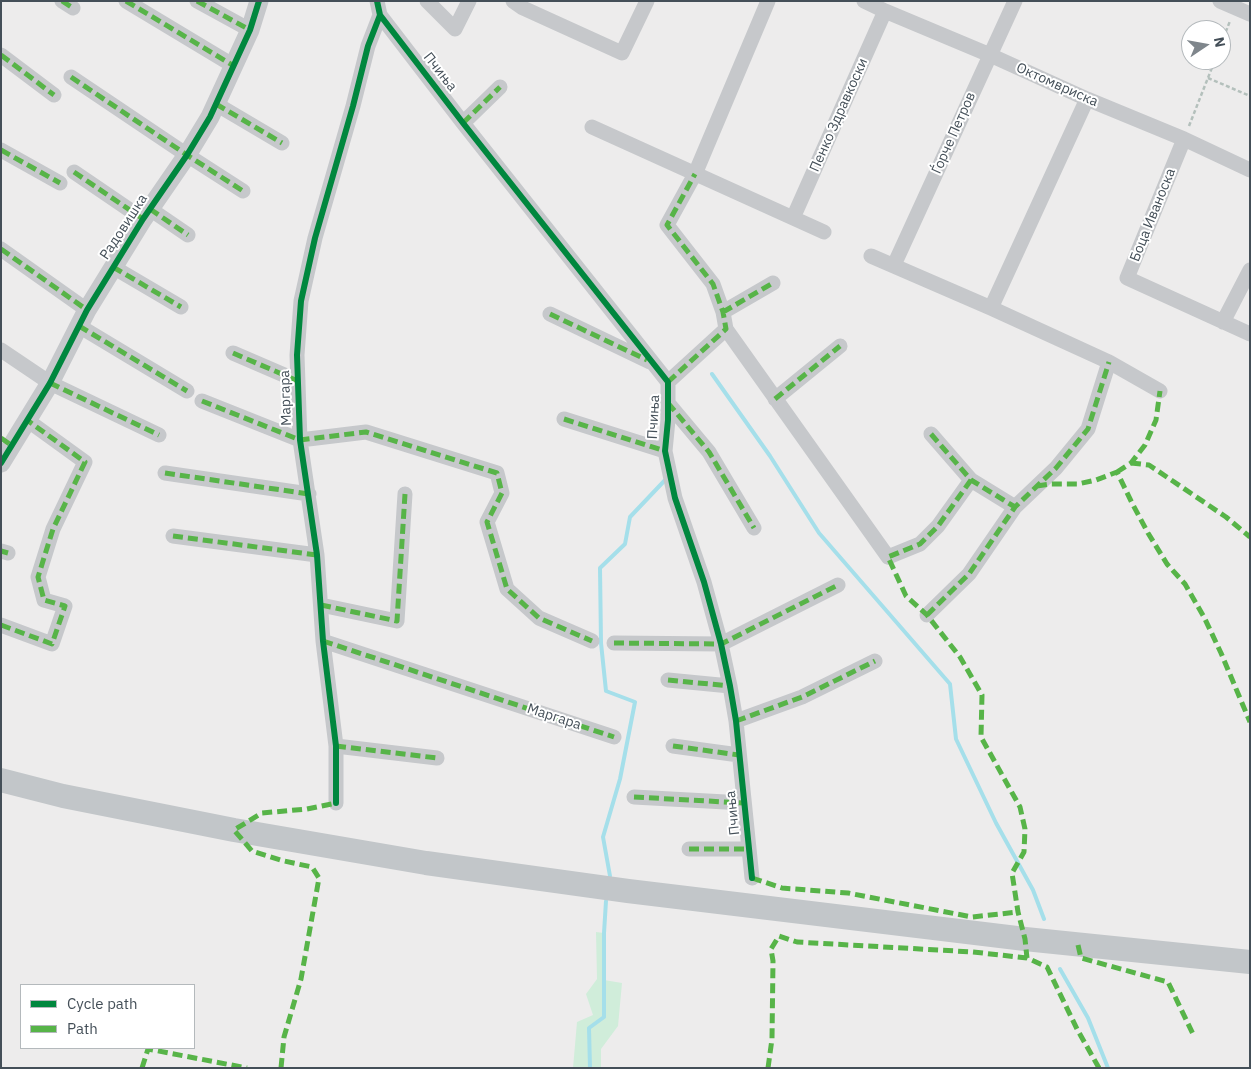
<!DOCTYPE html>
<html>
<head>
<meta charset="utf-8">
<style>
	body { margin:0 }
	#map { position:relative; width:1251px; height:1069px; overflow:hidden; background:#edecec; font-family:"IBM Plex Sans",sans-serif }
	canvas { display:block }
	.frame { position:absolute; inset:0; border:2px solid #444f58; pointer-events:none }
	.legend { position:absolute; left:20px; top:984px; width:175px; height:65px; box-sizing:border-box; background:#fff; border:1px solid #b4b9bc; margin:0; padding:6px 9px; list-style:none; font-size:15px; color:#444f58 }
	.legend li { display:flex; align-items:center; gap:10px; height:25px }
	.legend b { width:25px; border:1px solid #b4b9bc }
	.north { position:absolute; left:1181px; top:20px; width:50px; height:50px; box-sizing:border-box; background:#fff; border:1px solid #b4b9bc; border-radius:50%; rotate:78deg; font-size:14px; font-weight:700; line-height:20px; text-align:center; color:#444f58 }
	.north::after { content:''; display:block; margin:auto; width:18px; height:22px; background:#7f868c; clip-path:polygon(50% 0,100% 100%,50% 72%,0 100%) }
</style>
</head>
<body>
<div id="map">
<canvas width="1251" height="1069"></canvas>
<div class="frame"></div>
<ul class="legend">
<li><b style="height:6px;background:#00873e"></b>Cycle path</li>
<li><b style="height:6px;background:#57b448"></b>Path</li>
</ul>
<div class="north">N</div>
</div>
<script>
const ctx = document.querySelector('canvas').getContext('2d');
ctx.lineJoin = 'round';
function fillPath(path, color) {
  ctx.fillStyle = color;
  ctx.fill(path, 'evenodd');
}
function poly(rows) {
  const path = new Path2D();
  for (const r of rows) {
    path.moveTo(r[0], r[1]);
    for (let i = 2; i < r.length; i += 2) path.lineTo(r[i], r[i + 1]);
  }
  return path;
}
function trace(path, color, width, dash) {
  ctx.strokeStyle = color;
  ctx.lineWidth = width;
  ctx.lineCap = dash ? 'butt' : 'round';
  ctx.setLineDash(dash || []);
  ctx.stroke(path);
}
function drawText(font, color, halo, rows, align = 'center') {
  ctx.font = font + ' "IBM Plex Sans",sans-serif';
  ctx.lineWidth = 4;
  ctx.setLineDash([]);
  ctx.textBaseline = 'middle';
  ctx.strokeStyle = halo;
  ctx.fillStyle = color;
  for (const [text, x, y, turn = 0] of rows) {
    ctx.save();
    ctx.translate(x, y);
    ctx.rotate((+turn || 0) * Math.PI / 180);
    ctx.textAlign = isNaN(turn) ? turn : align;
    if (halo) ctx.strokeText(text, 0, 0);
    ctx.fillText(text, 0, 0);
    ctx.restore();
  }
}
fillPath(poly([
	[596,932,604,933,604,980,622,983,618,1026,601,1049,601,1068,573,1068,577,1022,593,1015,586,994,597,979]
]), '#d0edda');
trace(poly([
	[712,374,770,456,819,533,950,684,956,739,996,823,1033,890,1044,919],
	[610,876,603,837,620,779,635,702,606,691,601,643,600,568,625,544,630,517,667,478],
	[1060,969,1088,1018,1108,1068],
	[590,1068,589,1028,604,1017,604,933,606,901]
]), '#a5dfea', 4);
trace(poly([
	[1221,44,1230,21],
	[1208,78,1250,96],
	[1189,126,1215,60]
]), '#b4c0bc', 2.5, [4, 2.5]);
trace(poly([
	[62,1,73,8],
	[126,1,234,66],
	[197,1,250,30],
	[427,1,455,29,469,1],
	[513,1,523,8,622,53,647,1],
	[864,1,885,11,990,55,1087,99,1184,139,1250,170],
	[1220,1,1250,14],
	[380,15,463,123,668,382,668,420,665,451,675,498,704,582,721,644,730,686,736,721,752,878],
	[1,55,54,95],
	[71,77,187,155,243,191],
	[216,104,282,143],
	[463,123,500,87],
	[592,127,824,232],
	[1184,139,1127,278,1250,334],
	[1,150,60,183],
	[74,172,143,219],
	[150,209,188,235],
	[793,218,885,11],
	[1,249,87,310],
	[871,256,991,308,1109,362,1160,391],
	[894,265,1015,1],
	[113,267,181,307],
	[991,308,1087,99],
	[723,312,773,283],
	[550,314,650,362],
	[1223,322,1250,270],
	[79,326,187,391],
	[726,329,888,557,920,544,938,526,971,480],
	[1,350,50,383,159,435],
	[233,353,298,381],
	[668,382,726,329,723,312,713,284,667,225,695,174,768,1],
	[775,399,840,346],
	[202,401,300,440,366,432,497,473,502,493,487,522,507,589,539,618,592,641],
	[668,403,709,452,754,528],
	[564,419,665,451],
	[931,434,971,480,1015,507],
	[165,473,309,494],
	[173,536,317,555],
	[1,551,8,553],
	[321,605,397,621,405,494],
	[927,615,969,574,1015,507,1056,468,1088,429,1109,362],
	[1,625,52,644,65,606,44,600,38,577,53,529,85,462,27,420],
	[323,641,614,737],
	[614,643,721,644,838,585],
	[668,680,730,686],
	[736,721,802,697,875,661],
	[336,746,437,758],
	[673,746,739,755],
	[634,797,744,803],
	[336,803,336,746,323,641,317,555,300,440,297,355,301,301,315,238,353,106,368,46,380,15,377,1],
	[689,849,749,849]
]), '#c6c8cb', 15);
trace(poly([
	[1,463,50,383,87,310,143,219,187,155,210,117,250,30,259,1]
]), '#c6c8cb', 19);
trace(poly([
	[1,780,63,796,234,830,426,863,628,891,1025,939,1250,962]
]), '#c2c6c9', 24);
trace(poly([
	[62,1,73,8],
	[126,1,234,66],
	[197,1,250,30],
	[1,55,54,95],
	[71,77,187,155,243,191],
	[216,104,282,143],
	[463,123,500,87],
	[1,150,60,183],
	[74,172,143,219],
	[150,209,188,235],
	[1,249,87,310],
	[113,267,181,307],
	[723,312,773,283],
	[550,314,647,360],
	[79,326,187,391],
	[233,353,298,381],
	[668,382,726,329,723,312,713,284,667,225,695,174],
	[50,383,159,435],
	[775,399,840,346],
	[202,401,300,440,366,432,497,473,502,493,487,522,507,589,539,618,592,641],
	[668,403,709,452,754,528],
	[564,419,665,451],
	[931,434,971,480,1015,507],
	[1,438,11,445],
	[1131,463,1149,465,1226,517,1250,537],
	[1117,472,1131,463,1145,445,1156,420,1160,391],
	[165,473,309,494],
	[971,480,938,526,920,544,888,557,906,596,927,615,960,657,982,695,981,737,1020,807,1025,829,1024,852,1012,873,1018,912,1025,939,1027,958],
	[1037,486,1051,484,1078,484,1096,480,1117,472,1132,503,1148,533,1167,564,1185,584,1204,617,1221,653,1250,722],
	[173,536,317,555],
	[1,551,8,553],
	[321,605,397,621,405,494],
	[927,615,969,574,1015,507,1056,468,1088,429,1109,362],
	[1,625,52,644,65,606,44,600,38,577,53,529,85,462,27,420],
	[323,641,614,737],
	[614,643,721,644,838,585],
	[668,680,730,686],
	[736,721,802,697,875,661],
	[336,746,437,758],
	[673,746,739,755],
	[634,797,744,803],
	[689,849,749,849],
	[752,878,782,888,848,893,972,917,1018,912],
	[1078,945,1081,958,1168,982,1193,1034],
	[142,1068,148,1049,247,1068],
	[281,1068,284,1037,301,979,319,878,312,867,284,861,252,851,234,830,262,813,307,809,336,803],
	[768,1068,772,1039,773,961,771,949,779,936,797,942,973,952,1027,958,1047,967,1077,1029,1099,1068]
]), '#57b448', 5, [10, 5]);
trace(poly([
	[380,15,463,123,668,382,668,420,665,451,675,498,704,582,721,644,730,686,736,721,752,878],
	[1,463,50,383,87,310,143,219,187,155,210,117,250,30,259,1],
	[336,803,336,746,323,641,317,555,300,440,297,355,301,301,315,238,353,106,368,46,380,15,377,1]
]), '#00873e', 6);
drawText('14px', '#444f58', '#fff', [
	["Пчиња",440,72,52],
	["Октомвриска",1057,85,24],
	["Пенко Здравкоски",839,115,-66],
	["Ѓорче Петров",954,133,-66],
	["Боца Иваноска",1153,215,-68],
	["Радовишка",124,227,-57],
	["Маргара",286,398,-92],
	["Пчиња",654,417,-87],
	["Маргара",554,717,18],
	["Пчиња",733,813,-96]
]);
</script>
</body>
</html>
